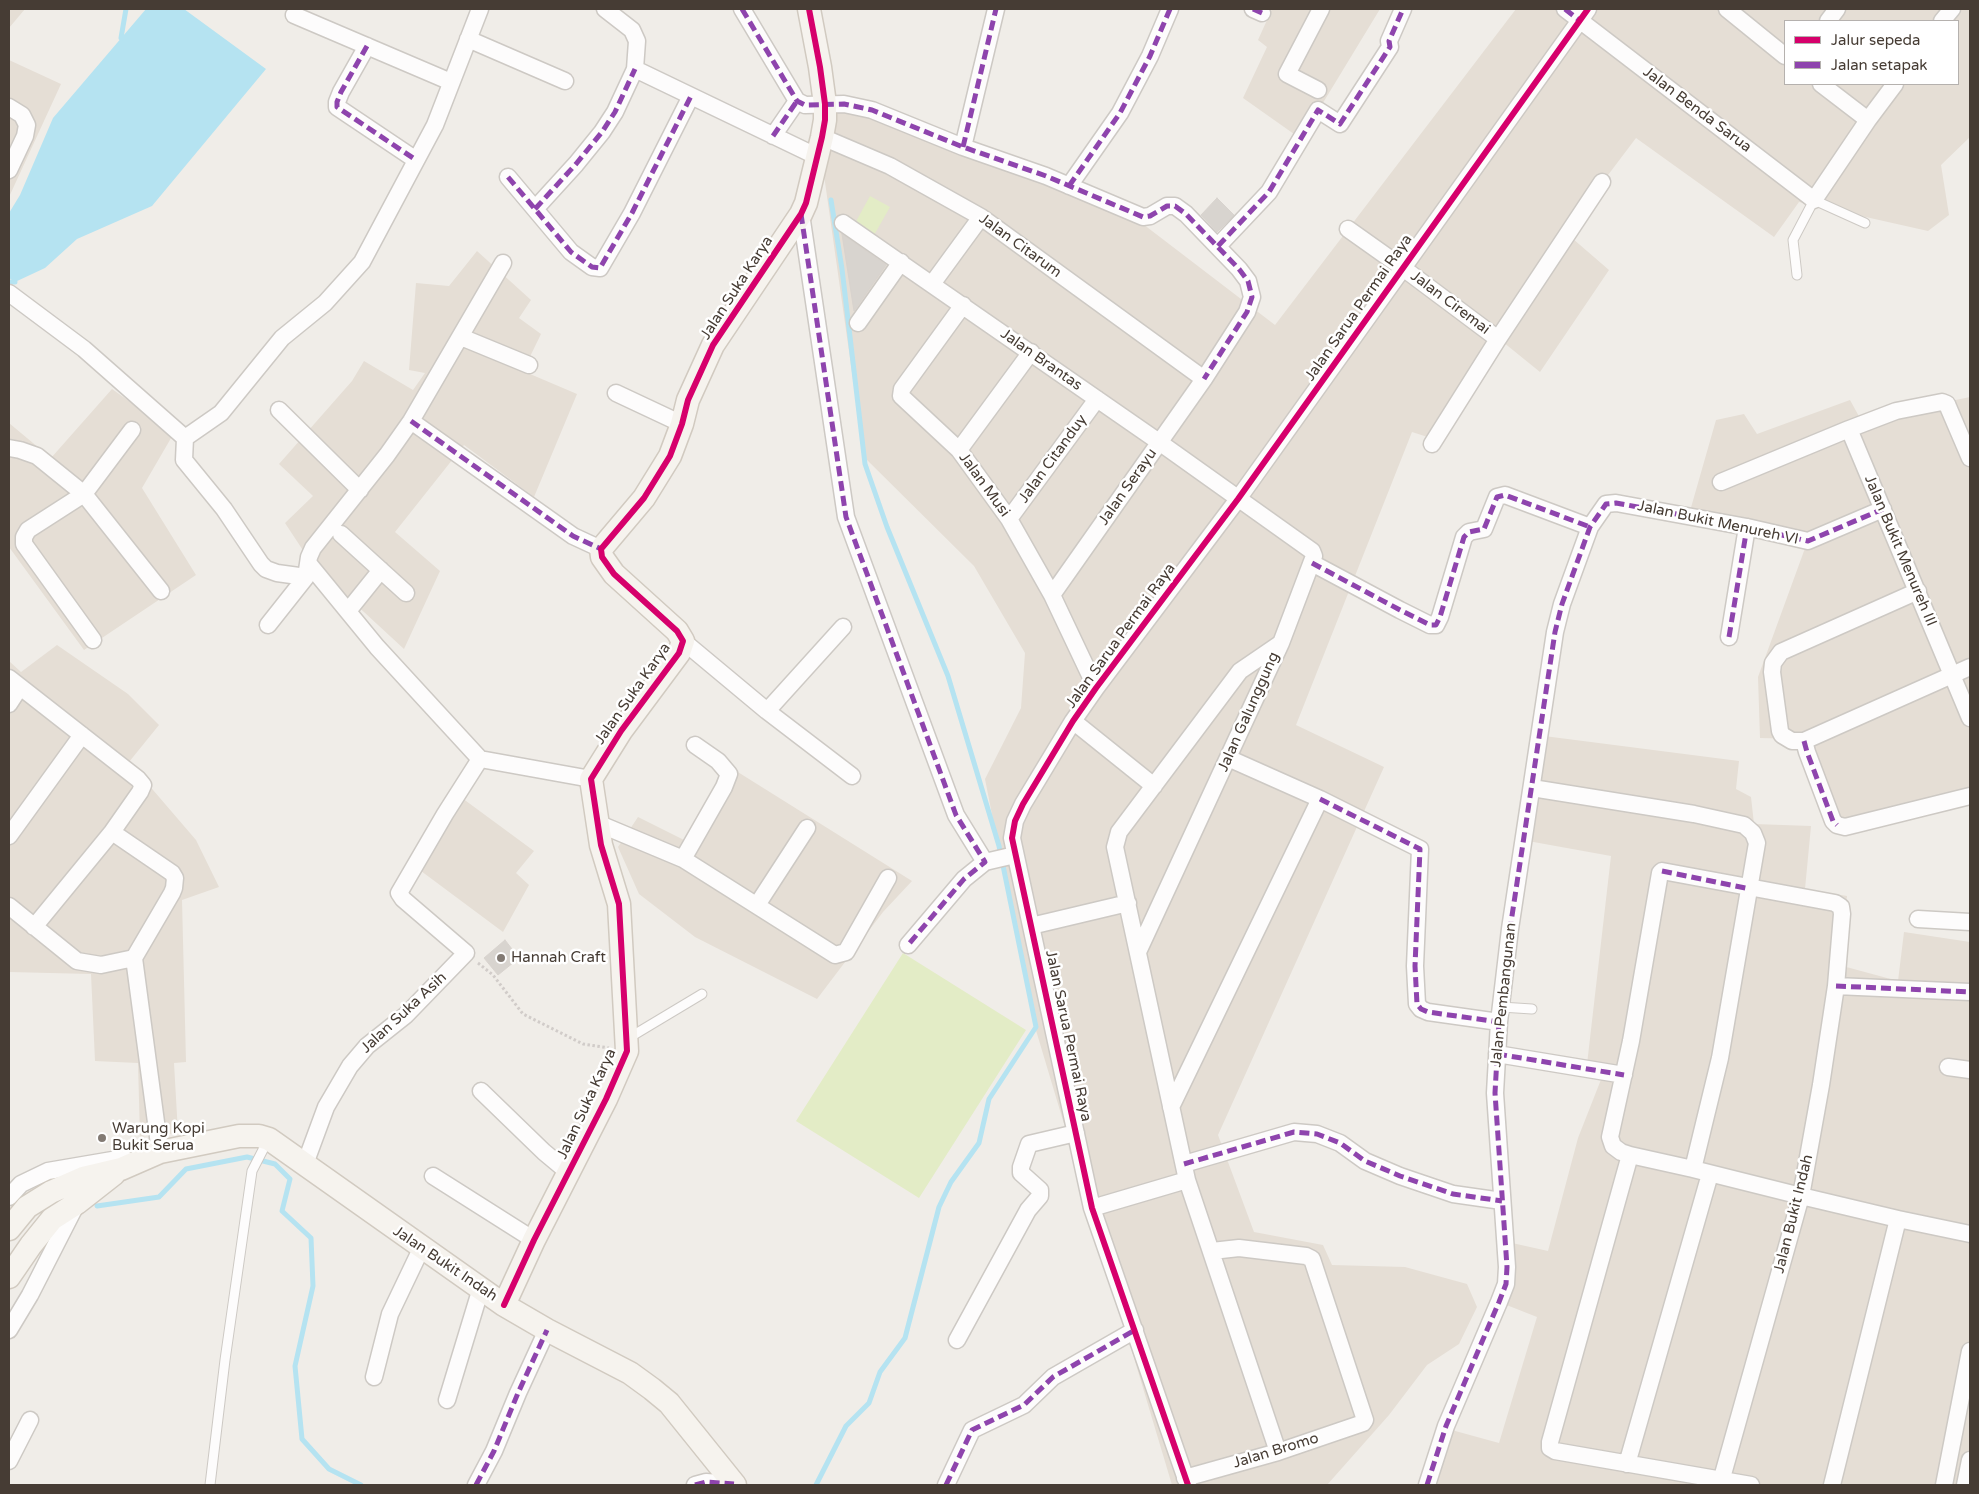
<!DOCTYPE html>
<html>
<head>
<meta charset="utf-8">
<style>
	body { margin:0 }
	#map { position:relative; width:1979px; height:1494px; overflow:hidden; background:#f0ede8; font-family:"Varela Round",sans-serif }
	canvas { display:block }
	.frame { position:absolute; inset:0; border:10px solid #463c34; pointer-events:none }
	.legend { position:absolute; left:1784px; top:20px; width:175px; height:65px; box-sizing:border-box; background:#fff; border:1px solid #b5b1ae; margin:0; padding:6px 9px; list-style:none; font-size:15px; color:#463c34 }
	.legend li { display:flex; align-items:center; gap:10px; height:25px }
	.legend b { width:25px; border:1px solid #b5b1ae }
</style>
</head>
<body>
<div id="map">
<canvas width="1979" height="1494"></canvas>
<div class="frame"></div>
<ul class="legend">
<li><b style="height:6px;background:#d6006c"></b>Jalur sepeda</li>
<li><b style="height:6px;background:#8e44ad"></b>Jalan setapak</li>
</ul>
</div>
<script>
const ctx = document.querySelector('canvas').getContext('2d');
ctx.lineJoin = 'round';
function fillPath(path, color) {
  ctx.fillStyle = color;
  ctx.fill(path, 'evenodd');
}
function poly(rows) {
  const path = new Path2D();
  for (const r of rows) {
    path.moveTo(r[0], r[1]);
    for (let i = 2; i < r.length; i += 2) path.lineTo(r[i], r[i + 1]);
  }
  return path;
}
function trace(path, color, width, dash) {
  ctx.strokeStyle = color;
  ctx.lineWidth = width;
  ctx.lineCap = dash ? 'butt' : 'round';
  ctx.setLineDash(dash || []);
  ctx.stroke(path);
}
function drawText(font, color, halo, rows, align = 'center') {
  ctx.font = font + ' "Varela Round",sans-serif';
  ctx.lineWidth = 5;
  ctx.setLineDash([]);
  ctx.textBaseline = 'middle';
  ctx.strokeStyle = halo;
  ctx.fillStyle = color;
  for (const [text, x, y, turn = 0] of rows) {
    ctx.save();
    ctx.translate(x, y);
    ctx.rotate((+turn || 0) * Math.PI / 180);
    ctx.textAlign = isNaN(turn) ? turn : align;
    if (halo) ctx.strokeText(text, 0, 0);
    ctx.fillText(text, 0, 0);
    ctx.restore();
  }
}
fillPath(poly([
	[9,9,25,9,9,28],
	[1272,9,1380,9,1301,139,1243,98,1267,47,1258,40],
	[1516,9,1970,9,1970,137,1941,165,1949,215,1928,231,1799,202,1774,237,1636,138,1565,232,1609,270,1540,372,1498,338,1437,440,1412,432,1296,725,1384,767,1218,1135,1254,1232,1323,1245,1332,1265,1405,1267,1467,1284,1477,1307,1459,1344,1427,1365,1389,1415,1327,1485,1172,1485,1032,1017,985,779,1021,708,1025,653,974,566,864,457,822,161,830,108,920,130,1139,221,1275,325],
	[1785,21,1958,21,1958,84,1785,84],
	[9,60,61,84,9,197],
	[477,251,531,300,519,318,541,334,523,371,577,394,534,497,464,445,395,532,440,571,404,649,312,564,285,523,313,496,279,464,352,381,364,361,413,390,425,373,409,370,416,283,449,286],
	[112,389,174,433,142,488,196,575,84,650,9,547,9,423,51,458],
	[1970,397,1970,803,1829,830,1798,739,1760,738,1758,677,1808,540,1688,518,1716,420,1744,414,1757,434,1850,400,1861,420],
	[57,645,128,694,159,725,129,762,196,840,219,887,182,900,186,1062,174,1063,178,1133,140,1137,138,1063,95,1061,91,974,9,972,9,661,21,672],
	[1544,736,1739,761,1736,789,1751,797,1754,824,1811,826,1805,889,1847,896,1839,965,1898,981,1904,932,1970,942,1970,1485,1429,1485,1448,1429,1499,1443,1537,1317,1504,1304,1512,1243,1548,1251,1578,1138,1602,1077,1586,1073,1611,856,1528,841],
	[733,769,912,881,883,912,817,999,695,937,639,894,618,847,638,817,684,840],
	[462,798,534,851,516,873,529,885,503,932,417,868]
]), '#e5ded5');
fillPath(poly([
	[870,196,890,207,873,237,854,225],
	[903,953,1026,1030,919,1198,796,1121]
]), '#e3ecc6');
fillPath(poly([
	[146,9,184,9,266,69,152,206,77,239,45,268,15,282,9,278,9,213,20,195,53,118]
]), '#b5e3f1');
trace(poly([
	[121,38,126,9],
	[9,282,15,282],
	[97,1206,159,1197,186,1169,247,1157,275,1164,290,1179,282,1211,311,1238,313,1286,295,1366,302,1439,329,1469,361,1485],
	[816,1485,846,1426,869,1403,880,1372,905,1338,939,1207,951,1182,979,1143,989,1099,1036,1027,999,846,948,676,887,527,865,464,842,269,831,200]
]), '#b5e3f1', 5);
const building = poly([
	[1217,198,1234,215,1217,232,1201,215,1217,198],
	[842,234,886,265,854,311,842,234],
	[505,940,519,958,498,975,484,958,505,940]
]);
fillPath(building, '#d8d4cf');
trace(building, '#d8d3ce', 1);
const lane = poly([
	[1797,275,1793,240,1814,200,1865,223],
	[1501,1007,1532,1009],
	[627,1039,702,994],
	[210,1485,225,1360,252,1171,268,1140]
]);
const street = poly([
	[742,9,797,101,805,105,844,104,872,110,963,147,1046,176,1143,217,1150,216,1167,206,1175,206,1186,214,1239,269,1248,281,1252,297,1247,312,1204,379,1052,595],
	[1253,9,1262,13],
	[1565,9,1814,200,1868,120,1895,84],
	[1727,9,1785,56],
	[294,15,451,82],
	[1828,21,1837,9],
	[1942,21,1952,9],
	[468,39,565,81],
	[367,46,341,92,337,102,337,107,416,160],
	[635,69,818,157],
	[1821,84,1868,120],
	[1318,90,1287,74,1321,9],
	[9,107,22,115,27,125,25,136,9,170],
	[773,136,797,101],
	[822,137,890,166,981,217,1204,379],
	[963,147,996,9],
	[508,177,571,252,592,267,600,268,632,213,691,96],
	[1069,186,1120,113,1150,56,1170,9],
	[535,209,576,164,602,132,615,112,635,69,637,41,632,30,605,9],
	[801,214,846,517,956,815,985,862],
	[843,223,1159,442,1312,551,1314,556,1281,643,1138,952],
	[1348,229,1403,268,1498,339],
	[1218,246,1269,192,1318,110,1340,124,1390,47,1389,41,1403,9],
	[932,284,981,217],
	[9,293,84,349,185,438],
	[963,305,902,389,901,396,959,450,1009,519,1052,595,1096,688],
	[858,323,901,262],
	[461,337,529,365],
	[616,393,682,424],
	[279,410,360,490],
	[411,421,573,536,601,549],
	[1849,429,1970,718],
	[1432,444,1498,339,1602,182],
	[9,448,20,450,37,456,84,494,161,591],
	[959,450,1031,352],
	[1721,482,1849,429,1896,411,1942,402,1947,404,1949,409,1970,458],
	[1009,519,1097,399],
	[341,534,406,593],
	[1312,563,1400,610,1430,625,1436,625,1440,617,1464,537,1469,532,1484,529,1497,497,1505,495,1590,527],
	[309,564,377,647,480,759],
	[306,577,277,573,266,569,261,564,224,509,184,460,185,438,221,413,282,338,325,303,362,262,435,125,480,9],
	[1918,591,1781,652,1773,663,1772,672,1780,731,1782,735,1792,741,1804,741,1970,667],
	[348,611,381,570],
	[268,625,306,577,309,557,313,548,387,455,411,421,503,263],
	[1729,637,1747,527],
	[93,640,24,544,24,537,28,530,84,494,132,430],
	[683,641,767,711,852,776],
	[9,678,138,779,143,785,140,792,112,832,34,927],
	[9,704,20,687],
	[767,711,843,627],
	[1073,721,1154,786],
	[1804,741,1807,752,1833,821,1837,825,1845,827,1970,796],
	[1228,758,1320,799,1420,849,1415,966,1417,1004,1421,1009,1428,1012,1499,1022],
	[480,759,591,779],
	[1532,788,1694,814,1744,825,1753,833,1757,843,1720,1058,1693,1169],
	[597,823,683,859,835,955,846,952,888,878],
	[112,832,172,873,175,878,174,888,172,893,134,958,160,1152,151,1154],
	[9,836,82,735],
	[683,859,724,787,729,774,718,761,695,745],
	[757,905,807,828],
	[9,906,77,961,101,965,134,958],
	[1918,919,1970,922],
	[1031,926,1128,903],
	[908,945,964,879,985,862,1015,855],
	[1836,986,1970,992],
	[1497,1054,1624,1075],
	[1948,1067,1970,1070],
	[481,1091,544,1152,568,1172],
	[1171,1107,1320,799],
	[1630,1155,1550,1442,1550,1448,1555,1451,1751,1485],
	[305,1164,326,1107,350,1066,367,1046,406,1015,466,953,403,899,399,893,445,814,480,759],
	[1184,1164,1294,1132,1317,1134,1340,1143,1365,1161,1400,1176,1453,1194,1502,1201],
	[433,1176,534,1240],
	[9,1197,21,1184,48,1171,124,1158],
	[1092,1208,1187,1180],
	[9,1330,30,1295,76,1205],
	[957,1340,1028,1210,1040,1196,1040,1190,1021,1173,1021,1167,1029,1144,1076,1133],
	[374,1377,390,1314,422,1247],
	[447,1400,481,1288],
	[1278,1452,1187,1180,1115,847,1119,832,1240,671,1281,643],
	[9,1461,30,1420],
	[1627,1464,1710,1174],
	[1185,1478,1278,1452,1363,1423,1365,1420,1312,1259,1306,1256,1239,1248,1212,1251],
	[476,1485,494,1451,518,1393,547,1330],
	[695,1485,706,1482,734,1484],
	[946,1485,972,1430,1024,1405,1053,1377,1135,1330],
	[1188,1485,1092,1208,1012,838,1015,821,1023,804,1073,721,1096,688,1238,499,1588,9],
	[1427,1485,1446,1426,1499,1302,1506,1284,1507,1267,1495,1093,1499,1022,1510,929,1555,632,1562,604,1590,527,1606,504,1616,503,1747,527,1808,541,1883,509],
	[1720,1485,1801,1196,1821,1085,1836,986,1842,914,1841,907,1835,903,1662,871,1660,873,1631,1041,1610,1137,1613,1146,1621,1152,1630,1155,1693,1169,1801,1196,1898,1219,1970,1234],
	[1832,1485,1898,1219],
	[1944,1485,1970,1351],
	[1965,1485,1970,1460]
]);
const secondary = poly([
	[9,1229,27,1207,51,1192,83,1178,121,1169,160,1152,239,1136,259,1136,269,1139,504,1305,547,1330,630,1373,652,1389,669,1403,735,1485],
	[9,1277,31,1245,52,1219,77,1203,114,1174],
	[504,1305,534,1240,606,1099,627,1051,619,904,601,845,591,779,621,731,679,653,683,641,677,631,614,574,602,557,601,549,644,498,670,456,682,424,688,400,713,345,801,214,806,203,822,137,825,120,825,104,820,67,809,9]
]);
trace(lane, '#cdc9c4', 11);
trace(street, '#cdc9c4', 19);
trace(secondary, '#d1cac0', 25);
trace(poly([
	[478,963,493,975,523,1014,583,1044,609,1048]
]), '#d1ccc9', 3, [2.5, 2.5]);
trace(lane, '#fdfcfc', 9);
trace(street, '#fdfcfc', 16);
trace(secondary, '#f6f3ee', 22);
trace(poly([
	[742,9,797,101,805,105,844,104,872,110,963,147,1046,176,1143,217,1150,216,1167,206,1175,206,1186,214,1239,269,1248,281,1252,297,1247,312,1204,379],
	[1253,9,1262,13],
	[1565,9,1579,20],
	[367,46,341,92,337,102,337,107,416,160],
	[773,136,797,101],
	[963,147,996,9],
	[508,177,571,252,592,267,600,268,632,213,691,96],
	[1069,186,1120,113,1150,56,1170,9],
	[535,209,576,164,602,132,615,112,635,69],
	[801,214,846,517,956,815,985,862,964,879,908,945],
	[1218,246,1269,192,1318,110,1340,124,1390,47,1389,41,1403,9],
	[411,421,573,536,601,549],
	[1312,563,1400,610,1430,625,1436,625,1440,617,1464,537,1469,532,1484,529,1497,497,1505,495,1590,527],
	[1729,637,1747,527],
	[1804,741,1807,752,1833,821,1837,825],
	[1320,799,1420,849,1415,966,1417,1004,1421,1009,1428,1012,1499,1022],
	[1662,871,1750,889],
	[1836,986,1970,992],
	[1497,1054,1624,1075],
	[1184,1164,1294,1132,1317,1134,1340,1143,1365,1161,1400,1176,1453,1194,1502,1201],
	[476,1485,494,1451,518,1393,547,1330],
	[695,1485,706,1482,734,1484],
	[946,1485,972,1430,1024,1405,1053,1377,1135,1330],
	[1427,1485,1446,1426,1499,1302,1506,1284,1507,1267,1495,1093,1499,1022,1510,929,1555,632,1562,604,1590,527,1606,504,1616,503,1747,527,1808,541,1883,509]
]), '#8e44ad', 5, [10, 5]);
trace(poly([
	[504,1305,534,1240,606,1099,627,1051,619,904,601,845,591,779,621,731,679,653,683,641,677,631,614,574,602,557,601,549,644,498,670,456,682,424,688,400,713,345,801,214,806,203,822,137,825,120,825,104,820,67,809,9],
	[1188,1485,1092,1208,1012,838,1015,821,1023,804,1073,721,1096,688,1238,499,1588,9]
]), '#d6006c', 6);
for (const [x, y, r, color] of [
	[501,958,5,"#827a73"],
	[102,1138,5,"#827a73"]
]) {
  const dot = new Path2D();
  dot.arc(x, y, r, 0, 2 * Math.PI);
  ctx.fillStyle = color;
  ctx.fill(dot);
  trace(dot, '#fff', 2);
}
drawText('15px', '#463c34', '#fff', [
	["Jalan Benda Sarua",1697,110,37],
	["Jalan Citarum",1020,246,36],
	["Jalan Suka Karya",737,288,-57],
	["Jalan Ciremai",1450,303,37],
	["Jalan Sarua Permai Raya",1359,308,-55],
	["Jalan Brantas",1041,360,35],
	["Jalan Citanduy",1053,459,-54],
	["Jalan Musi",984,485,54],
	["Jalan Serayu",1128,487,-55],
	["Jalan Bukit Menureh VI",1718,523,12],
	["Jalan Bukit Menureh III",1900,551,67],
	["Jalan Sarua Permai Raya",1121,636,-54],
	["Jalan Suka Karya",633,694,-55],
	["Jalan Galunggung",1249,712,-66],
	["Jalan Pembangunan",1504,995,-84],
	["Jalan Suka Asih",404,1013,-43],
	["Jalan Sarua Permai Raya",1068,1036,78],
	["Jalan Suka Karya",587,1104,-65],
	["Jalan Bukit Indah",1794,1214,-76],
	["Jalan Bukit Indah",445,1264,34],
	["Jalan Bromo",1276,1451,-17]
]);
drawText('15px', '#463c34', '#fff', [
	["Hannah Craft",511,958],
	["Warung Kopi",112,1129],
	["Bukit Serua",112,1146]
], 'left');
</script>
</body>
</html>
